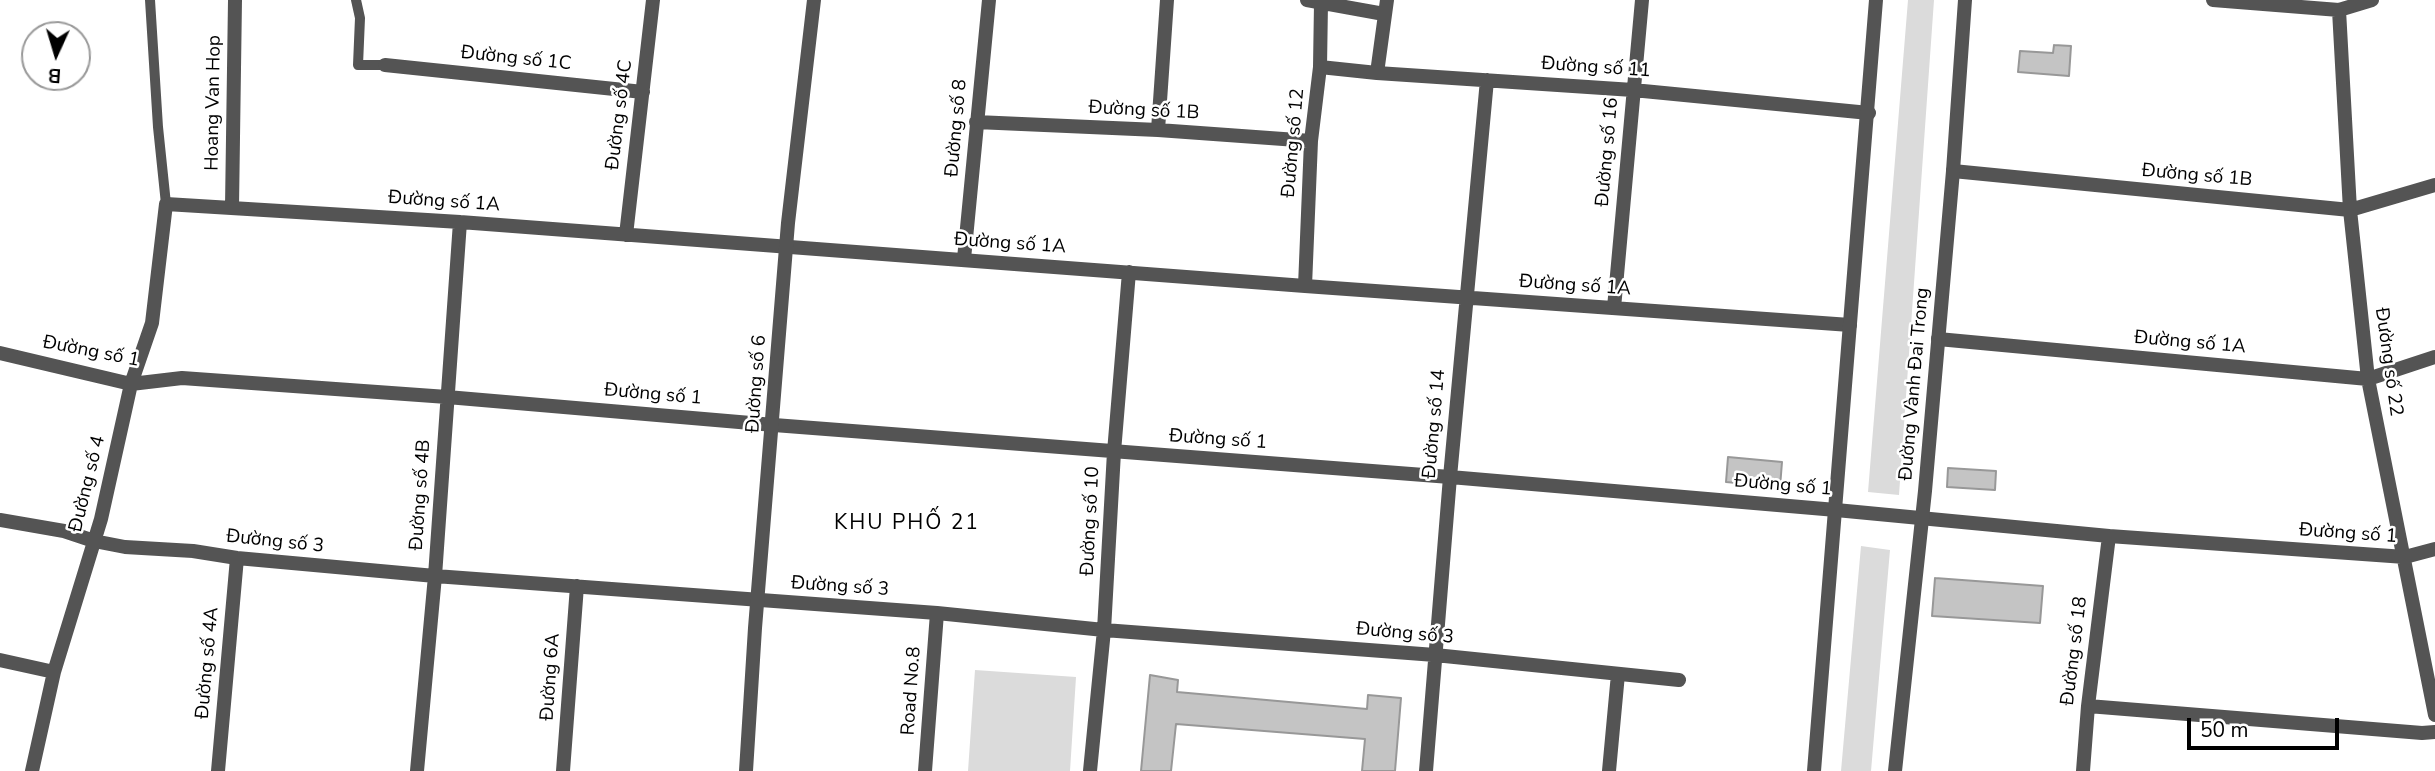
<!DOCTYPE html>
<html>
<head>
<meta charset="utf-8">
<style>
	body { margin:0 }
	#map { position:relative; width:2435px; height:771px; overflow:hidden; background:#fff; font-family:"Nunito Sans",sans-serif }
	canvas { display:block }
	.north { position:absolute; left:21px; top:21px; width:70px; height:70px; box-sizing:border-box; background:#fff; border:2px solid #999; border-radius:50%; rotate:184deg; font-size:19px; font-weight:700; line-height:28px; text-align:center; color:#000 }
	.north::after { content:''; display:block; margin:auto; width:24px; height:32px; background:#000; clip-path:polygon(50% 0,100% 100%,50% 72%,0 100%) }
	.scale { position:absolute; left:2187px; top:718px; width:152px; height:32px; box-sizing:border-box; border:4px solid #000; border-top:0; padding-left:9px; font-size:21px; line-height:24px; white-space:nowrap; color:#000; -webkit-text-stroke:5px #fff; paint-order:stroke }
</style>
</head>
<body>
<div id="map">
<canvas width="2435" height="771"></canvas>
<div class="north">B</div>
<div class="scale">50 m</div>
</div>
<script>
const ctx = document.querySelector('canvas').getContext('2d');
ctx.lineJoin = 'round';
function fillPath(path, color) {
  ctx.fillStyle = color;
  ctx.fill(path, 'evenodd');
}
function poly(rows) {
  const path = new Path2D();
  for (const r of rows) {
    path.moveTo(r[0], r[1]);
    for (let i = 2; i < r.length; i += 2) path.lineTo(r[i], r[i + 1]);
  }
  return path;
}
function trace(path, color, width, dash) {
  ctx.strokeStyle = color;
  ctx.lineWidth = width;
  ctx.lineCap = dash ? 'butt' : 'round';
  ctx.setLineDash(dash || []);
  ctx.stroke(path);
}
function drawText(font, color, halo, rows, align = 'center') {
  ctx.font = font + ' "Nunito Sans",sans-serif';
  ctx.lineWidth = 5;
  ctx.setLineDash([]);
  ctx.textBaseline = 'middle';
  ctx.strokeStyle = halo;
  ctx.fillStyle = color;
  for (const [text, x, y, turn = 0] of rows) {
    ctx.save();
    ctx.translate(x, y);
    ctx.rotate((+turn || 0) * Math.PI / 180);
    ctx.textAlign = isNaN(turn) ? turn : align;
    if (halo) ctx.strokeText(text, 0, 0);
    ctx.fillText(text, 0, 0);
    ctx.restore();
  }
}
fillPath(poly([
	[1908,0,1934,0,1899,495,1868,492],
	[1861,546,1890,550,1871,771,1841,771],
	[975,670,1076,677,1070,771,968,771]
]), '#dbdbdb');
const building = poly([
	[2054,45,2071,46,2069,76,2018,72,2020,51,2053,53,2054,45],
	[1728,457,1782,462,1780,487,1726,482,1728,457],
	[1948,468,1996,471,1995,490,1947,487,1948,468],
	[1935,578,2043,586,2040,623,1932,616,1935,578],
	[1150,675,1178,680,1177,692,1367,709,1368,695,1401,698,1395,771,1362,771,1365,739,1176,724,1171,771,1141,771,1150,675]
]);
fillPath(building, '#c4c4c4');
trace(building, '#989898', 2);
trace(poly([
	[150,0,158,127,166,204],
	[356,0,360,18,358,65,385,65]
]), '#545454', 10);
trace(poly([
	[1307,0,1384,14],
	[2213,0,2339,10,2372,0],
	[2339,10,2350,210,2368,379,2435,715],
	[385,65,643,92],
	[1320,67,1377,73,1633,90,1869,113],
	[1377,73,1387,0],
	[976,122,1158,130,1311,141],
	[1158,130,1167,0],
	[1953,171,2350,210,2435,185],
	[232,207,235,0],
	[626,235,653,0],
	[964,259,989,0],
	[1305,286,1311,141,1320,67,1321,3],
	[1614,308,1642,0],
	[1938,339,2368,379,2435,357],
	[0,353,131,384,182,378,447,397,774,425,1450,477,1836,510,2109,536,2405,557,2435,549],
	[0,520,64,531,94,541,125,547,193,551,237,558,435,576,937,613,1104,630,1435,655,1679,680],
	[0,660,54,672],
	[2088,706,2422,733,2435,732],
	[32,771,54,672,101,519,131,384,152,323,166,204,460,222,1305,286,1850,325],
	[218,771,237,558],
	[417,771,435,576,460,222],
	[563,771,577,586],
	[925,771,937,613],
	[1090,771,1104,630,1114,452,1129,272],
	[1426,771,1450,477,1487,80],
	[1609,771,1618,674],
	[2083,771,2088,706,2109,536]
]), '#545454', 14);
trace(poly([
	[746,771,755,628,788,223,814,0],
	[1814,771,1876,0],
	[1895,771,1925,491,1953,171,1965,0]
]), '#545454', 14);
drawText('19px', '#000', '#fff', [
	["Đường số 1C",516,59,6],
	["Đường số 11",1596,68,4],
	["Hoang Van Hop",214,103,-89],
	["Đường số 1B",1144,111,3],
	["Đường số 4C",620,115,-83],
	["Đường số 8",957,128,-85],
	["Đường số 12",1294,143,-85],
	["Đường số 16",1608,152,-85],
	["Đường số 1B",2197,176,5],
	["Đường số 1A",444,202,4],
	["Đường số 1A",1010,244,4],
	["Đường số 1A",1575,286,4],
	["Đường số 1A",2190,343,5],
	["Đường số 1",91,352,11],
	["Đường số 22",2388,362,82],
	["Đường số 6",757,384,-86],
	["Đường Vành Đai Trong",1915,384,-85],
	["Đường số 1",653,395,5],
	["Đường số 14",1435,424,-85],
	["Đường số 1",1218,440,4],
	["Đường số 4",88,484,-76],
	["Đường số 1",1783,486,5],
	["Đường số 4B",421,495,-86],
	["Đường số 10",1091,521,-87],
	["Đường số 1",2348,534,4],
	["Đường số 3",275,542,6],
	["Đường số 3",840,587,4],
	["Đường số 3",1405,634,5],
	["Đường số 18",2075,651,-83],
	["Đường số 4A",208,663,-85],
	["Đường 6A",551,677,-86],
	["Road No.8",912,691,-86]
]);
ctx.letterSpacing = '2px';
drawText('21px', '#000', '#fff', [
	["KHU PHỐ 21",907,524]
]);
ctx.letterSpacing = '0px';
</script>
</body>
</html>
